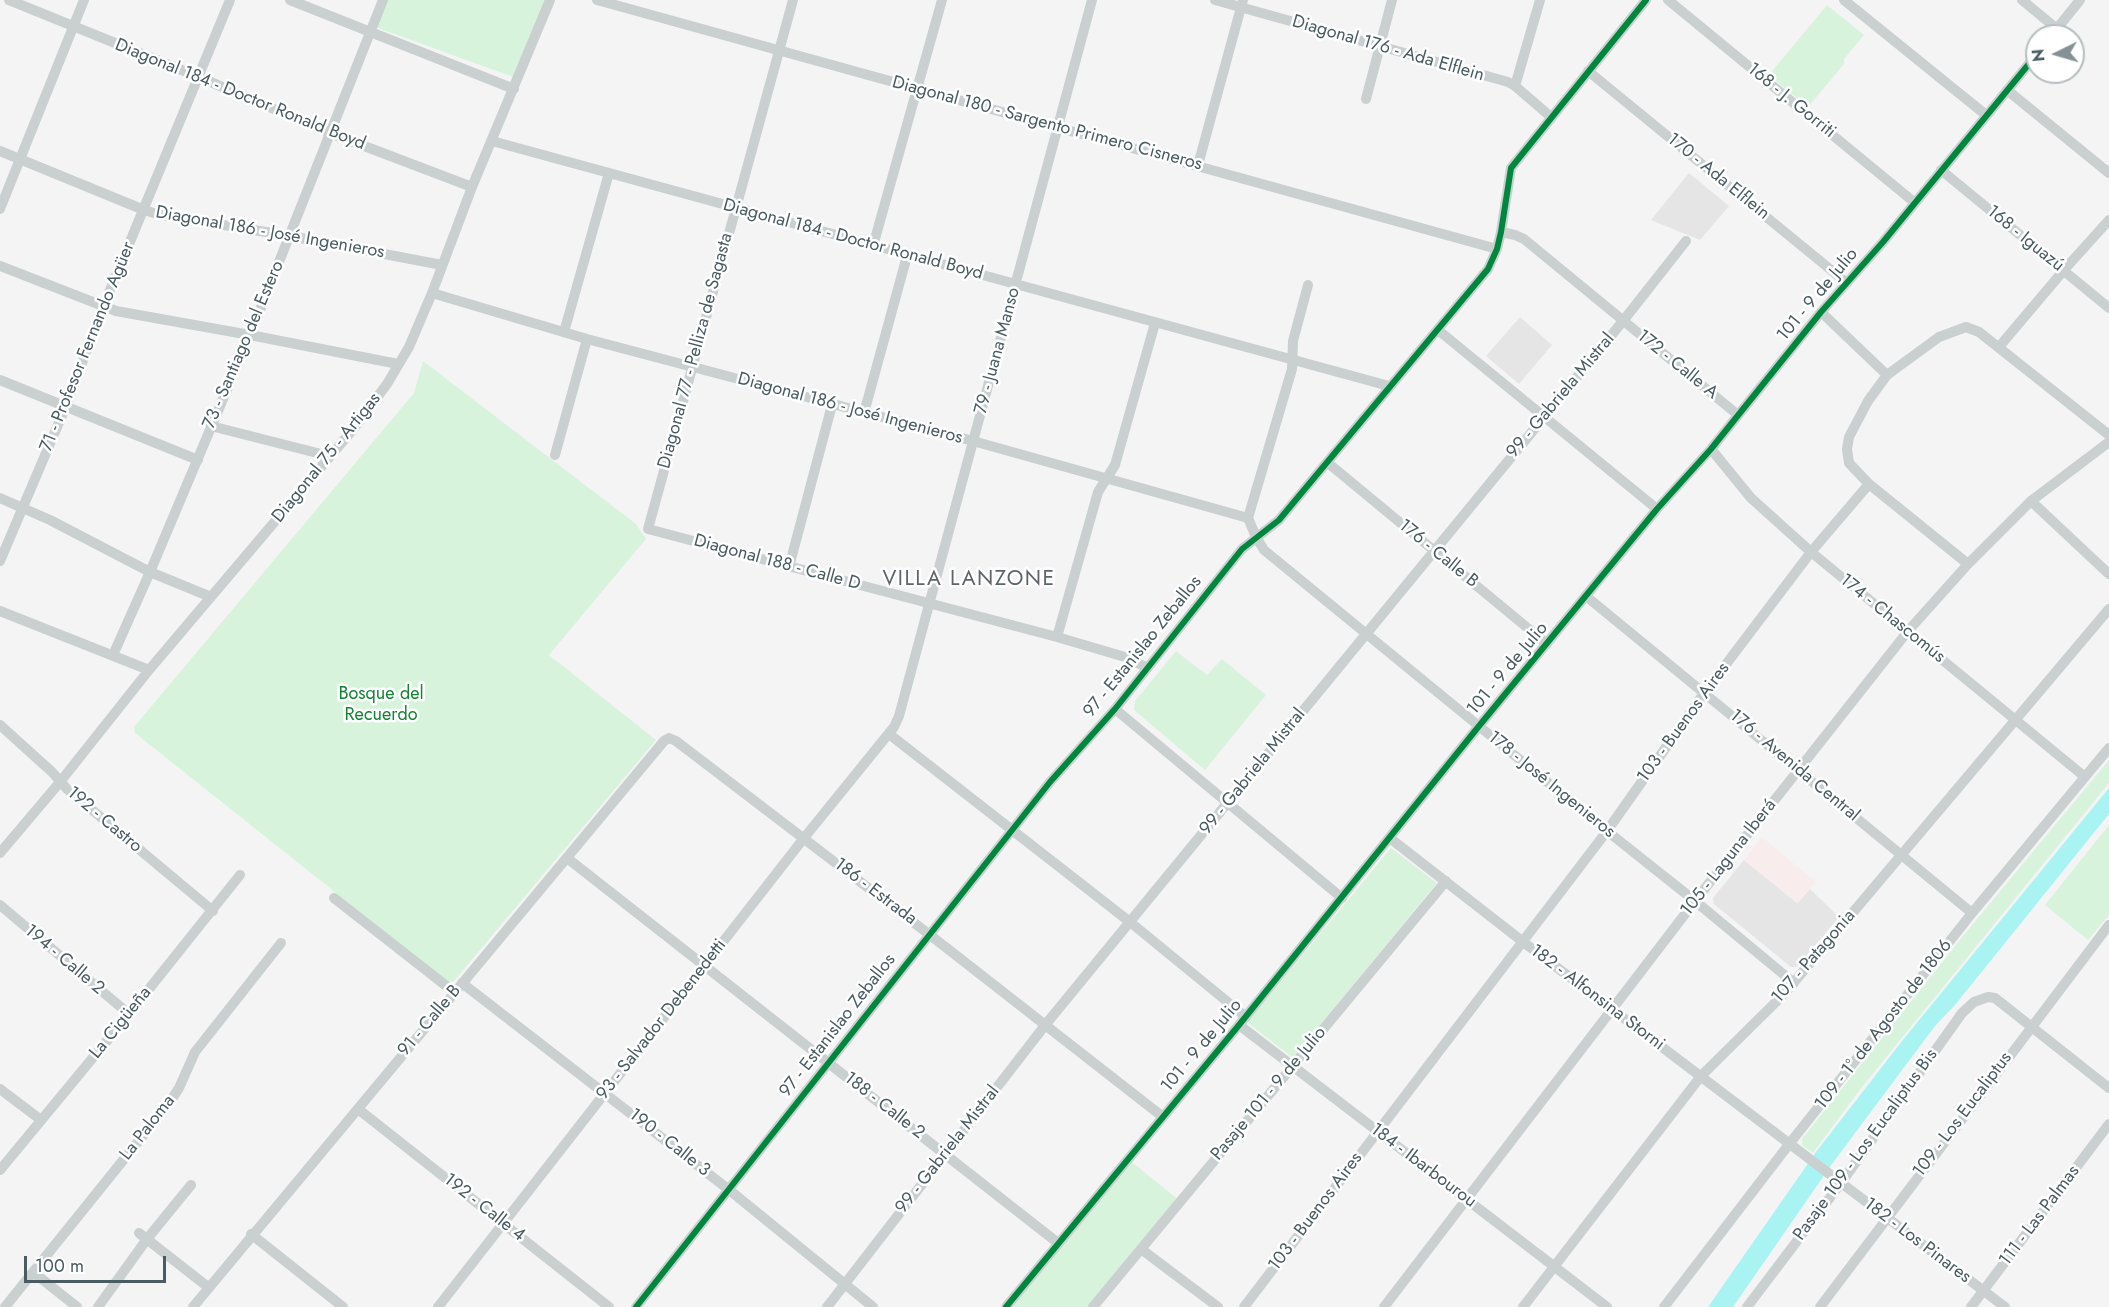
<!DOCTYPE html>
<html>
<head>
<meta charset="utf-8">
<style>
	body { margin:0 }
	#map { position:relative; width:2109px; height:1307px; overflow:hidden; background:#f4f4f4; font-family:Jost,sans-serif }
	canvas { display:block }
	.north { position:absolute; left:2025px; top:24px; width:60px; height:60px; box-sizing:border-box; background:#fff; border:2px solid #b6bec0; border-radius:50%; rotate:265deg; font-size:16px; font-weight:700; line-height:24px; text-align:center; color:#495c62 }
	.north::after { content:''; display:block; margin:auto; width:21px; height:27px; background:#859195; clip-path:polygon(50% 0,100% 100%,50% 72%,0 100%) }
	.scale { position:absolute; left:24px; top:1256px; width:142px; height:27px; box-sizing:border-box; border:3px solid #495c62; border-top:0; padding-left:8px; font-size:18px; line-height:21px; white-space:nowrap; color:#495c62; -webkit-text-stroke:4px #fff; paint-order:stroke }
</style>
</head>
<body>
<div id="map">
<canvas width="2109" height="1307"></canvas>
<div class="north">N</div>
<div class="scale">100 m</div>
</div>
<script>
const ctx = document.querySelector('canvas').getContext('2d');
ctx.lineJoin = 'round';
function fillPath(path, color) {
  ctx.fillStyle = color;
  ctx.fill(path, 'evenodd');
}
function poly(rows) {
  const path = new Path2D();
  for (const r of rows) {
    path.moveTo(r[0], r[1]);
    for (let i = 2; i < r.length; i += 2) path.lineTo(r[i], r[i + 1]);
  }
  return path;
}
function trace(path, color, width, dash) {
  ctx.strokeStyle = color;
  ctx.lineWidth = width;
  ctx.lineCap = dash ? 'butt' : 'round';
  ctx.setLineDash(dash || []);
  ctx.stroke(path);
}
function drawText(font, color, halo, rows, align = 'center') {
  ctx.font = font + ' Jost,sans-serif';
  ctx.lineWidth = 5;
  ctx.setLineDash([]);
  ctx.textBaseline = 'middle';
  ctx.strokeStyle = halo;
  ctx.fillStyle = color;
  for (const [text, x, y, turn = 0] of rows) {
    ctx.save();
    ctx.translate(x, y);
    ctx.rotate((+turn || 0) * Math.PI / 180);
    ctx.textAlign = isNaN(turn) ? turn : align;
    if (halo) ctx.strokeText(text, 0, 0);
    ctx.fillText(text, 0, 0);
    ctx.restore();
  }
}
fillPath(poly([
	[1689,173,1729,206,1700,240,1651,220],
	[1520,317,1552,345,1519,384,1486,356],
	[1744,860,1797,903,1810,889,1839,917,1797,967,1791,967,1714,904,1713,898]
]), '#e5e5e6');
fillPath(poly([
	[1762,837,1816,882,1798,903,1744,860]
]), '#f9eced');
fillPath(poly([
	[386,0,547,0,516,78,375,27],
	[1827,5,1864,35,1844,59,1844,64,1808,107,1769,75],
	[423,361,636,524,646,539,549,655,656,740,454,981,448,982,135,733,134,727,414,393],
	[1176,651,1207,675,1222,659,1266,695,1205,770,1134,710,1135,701],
	[2109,760,2109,783,1862,1087,1813,1153,1802,1145,1802,1139,1963,936],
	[2109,825,2109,915,2088,940,2045,905],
	[1391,848,1437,883,1293,1058,1247,1022],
	[1128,1159,1180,1201,1094,1307,1006,1307]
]), '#d8f3dc');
fillPath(poly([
	[2109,788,2109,814,1955,1005,1935,1026,1832,1164,1733,1307,1708,1307,1816,1152,1902,1041]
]), '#aaf3f3');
trace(poly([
	[9,0,199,77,330,133,472,187],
	[290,0,514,89],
	[597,0,1497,249],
	[793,0,648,529,1057,637,1125,657,1146,667],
	[1215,0,1508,82,1515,86,1551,117],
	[1668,0,1914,202],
	[1844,0,1986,115],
	[2022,0,2057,29],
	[2051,36,2080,0],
	[1588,71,1847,283],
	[1515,86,1540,0],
	[2007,90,2109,173],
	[1366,99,1392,0],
	[492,141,1389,386],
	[0,151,144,210,157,214,290,236,442,265],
	[1198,165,1243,0],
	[1941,170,2109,308],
	[0,209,84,0],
	[1501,232,1515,235,1524,239,1738,415],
	[873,246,942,0],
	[0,266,116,311,250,335,398,364],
	[432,293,587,339,973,441,1248,518],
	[1821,312,1887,375],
	[1438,330,1657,509],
	[564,332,609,173],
	[1999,347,2064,270,2109,220],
	[0,380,198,460],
	[864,413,907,256],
	[211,426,329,456],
	[1711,449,1751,498,1811,552,2085,777],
	[555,455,587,339],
	[1328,463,1547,644],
	[1869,484,1968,564],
	[0,498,50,520,150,572,211,597],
	[2031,501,2109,574],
	[1248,518,1256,537,1264,550,1607,831,1695,901,1794,983],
	[1248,518,1292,369,1293,341,1308,285],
	[0,561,66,406,103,307,230,0],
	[789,567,832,405],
	[1587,597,1972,913],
	[0,611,149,670],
	[1057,637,1098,492,1115,465,1155,323],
	[113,655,150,572,250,335,383,0],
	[1115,709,1342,898],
	[0,725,52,772,67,789,213,911],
	[889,734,1130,922,1246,1017],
	[1391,839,1522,941,2005,1307],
	[0,853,60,782,149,670,355,427,387,384,409,347,432,293,472,187,550,0],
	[567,858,1058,1243],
	[334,898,454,992],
	[0,905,129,1014],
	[462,983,728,1189,873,1307],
	[1239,1025,1607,1307],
	[0,1089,41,1120],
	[358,1109,609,1307],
	[0,1170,129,1014,240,875],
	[139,1233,208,1287],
	[251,1234,343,1307],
	[1141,1249,1218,1307],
	[33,1272,77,1307],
	[5,1307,170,1102,179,1088,195,1052,281,943],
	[98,1307,147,1239,191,1185],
	[193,1307,664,741,669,738,676,741,930,935,1163,1117],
	[438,1307,804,838,894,727,899,716,1092,0],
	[636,1307,1050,782,1115,709,1242,549,1279,520,1488,269,1497,249,1501,232,1511,168,1646,0],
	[827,1307,1046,1024,1623,321,1686,241],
	[1006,1307,1239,1025,1479,726,1657,509,1711,449,1821,312,1883,242,2037,54],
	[1093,1307,1446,881],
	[1244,1307,1607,831,1705,692,1811,552,1869,484,1849,463,1847,449,1849,437,1868,401,1887,375,1939,337,1966,327,1979,332,2109,435],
	[1384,1307,1695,901,1908,631,1968,564,2031,501,2109,442],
	[1523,1307,1701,1076,1784,994,2109,609],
	[1664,1307,1790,1143,1972,913,2109,748],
	[1747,1307,1841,1183,1962,1013,1974,1002,1988,997,1995,998,2109,1088],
	[1820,1307,2109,925],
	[1971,1307,2109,1124]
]), '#cacfd0', 10);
trace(poly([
	[636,1307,1050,782,1115,709,1242,549,1279,520,1488,269,1497,249,1501,232,1511,168,1646,0],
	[1006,1307,1239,1025,1479,726,1657,509,1711,449,1821,312,1883,242,2037,54]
]), '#00873e', 6);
drawText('18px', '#495c62', '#fff', [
	["Diagonal 176 - Ada Elflein",1388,49,16],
	["Diagonal 184 - Doctor Ronald Boyd",240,95,22],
	["168 - J. Gorriti",1791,101,39],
	["Diagonal 180 - Sargento Primero Cisneros",1047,124,15],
	["170 - Ada Elflein",1718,177,39],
	["Diagonal 186 - José Ingenieros",270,233,10],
	["168 - Iguazú",2025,239,39],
	["Diagonal 184 - Doctor Ronald Boyd",853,240,15],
	["101 - 9 de Julio",1818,295,-50],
	["73 - Santiago del Estero",244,345,-67],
	["71 - Profesor Fernando Agüer",88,347,-68],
	["Diagonal 77 - Pelliza de Sagasta",696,351,-75],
	["79 - Juana Manso",998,351,-75],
	["172 - Calle A",1677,365,39],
	["99 - Gabriela Mistral",1561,396,-50],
	["Diagonal 186 - José Ingenieros",850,409,15],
	["Diagonal 75 - Artigas",327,458,-51],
	["176 - Calle B",1438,554,39],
	["Diagonal 188 - Calle D",777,563,15],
	["174 - Chascomús",1892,619,39],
	["97 - Estanislao Zeballos",1143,647,-51],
	["101 - 9 de Julio",1508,669,-50],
	["103 - Buenos Aires",1684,723,-54],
	["176 - Avenida Central",1794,766,40],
	["99 - Gabriela Mistral",1253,772,-51],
	["178 - José Ingenieros",1551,785,39],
	["192 - Castro",104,820,40],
	["105 - Laguna Iberá",1729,858,-52],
	["186 - Estrada",875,892,37],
	["107 - Patagonia",1814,957,-49],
	["194 - Calle 2",64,960,40],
	["182 - Alfonsina Storni",1597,998,37],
	["93 - Salvador Debenedetti",662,1020,-52],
	["91 - Calle B",430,1021,-50],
	["La Cigüeña",121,1023,-51],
	["109 - 1° de Agosto de 1806",1884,1025,-52],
	["97 - Estanislao Zeballos",838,1026,-52],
	["101 - 9 de Julio",1202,1046,-50],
	["Pasaje 101 - 9 de Julio",1269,1094,-50],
	["188 - Calle 2",884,1106,38],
	["109 - Los Eucaliptus",1963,1115,-53],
	["La Paloma",148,1128,-52],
	["190 - Calle 3",669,1143,38],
	["Pasaje 109 - Los Eucaliptus Bis",1866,1145,-54],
	["99 - Gabriela Mistral",948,1150,-52],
	["184 - Ibarbourou",1423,1166,37],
	["192 - Calle 4",484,1208,38],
	["103 - Buenos Aires",1316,1212,-53],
	["111 - Las Palmas",2040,1216,-53],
	["182 - Los Pinares",1917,1241,37]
]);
drawText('18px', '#118532', '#fff', [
	["Bosque del",381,695],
	["Recuerdo",381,716]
]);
ctx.letterSpacing = '1.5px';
drawText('21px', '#5e6568', '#fff', [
	["VILLA LANZONE",969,580]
]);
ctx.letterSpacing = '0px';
</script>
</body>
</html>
